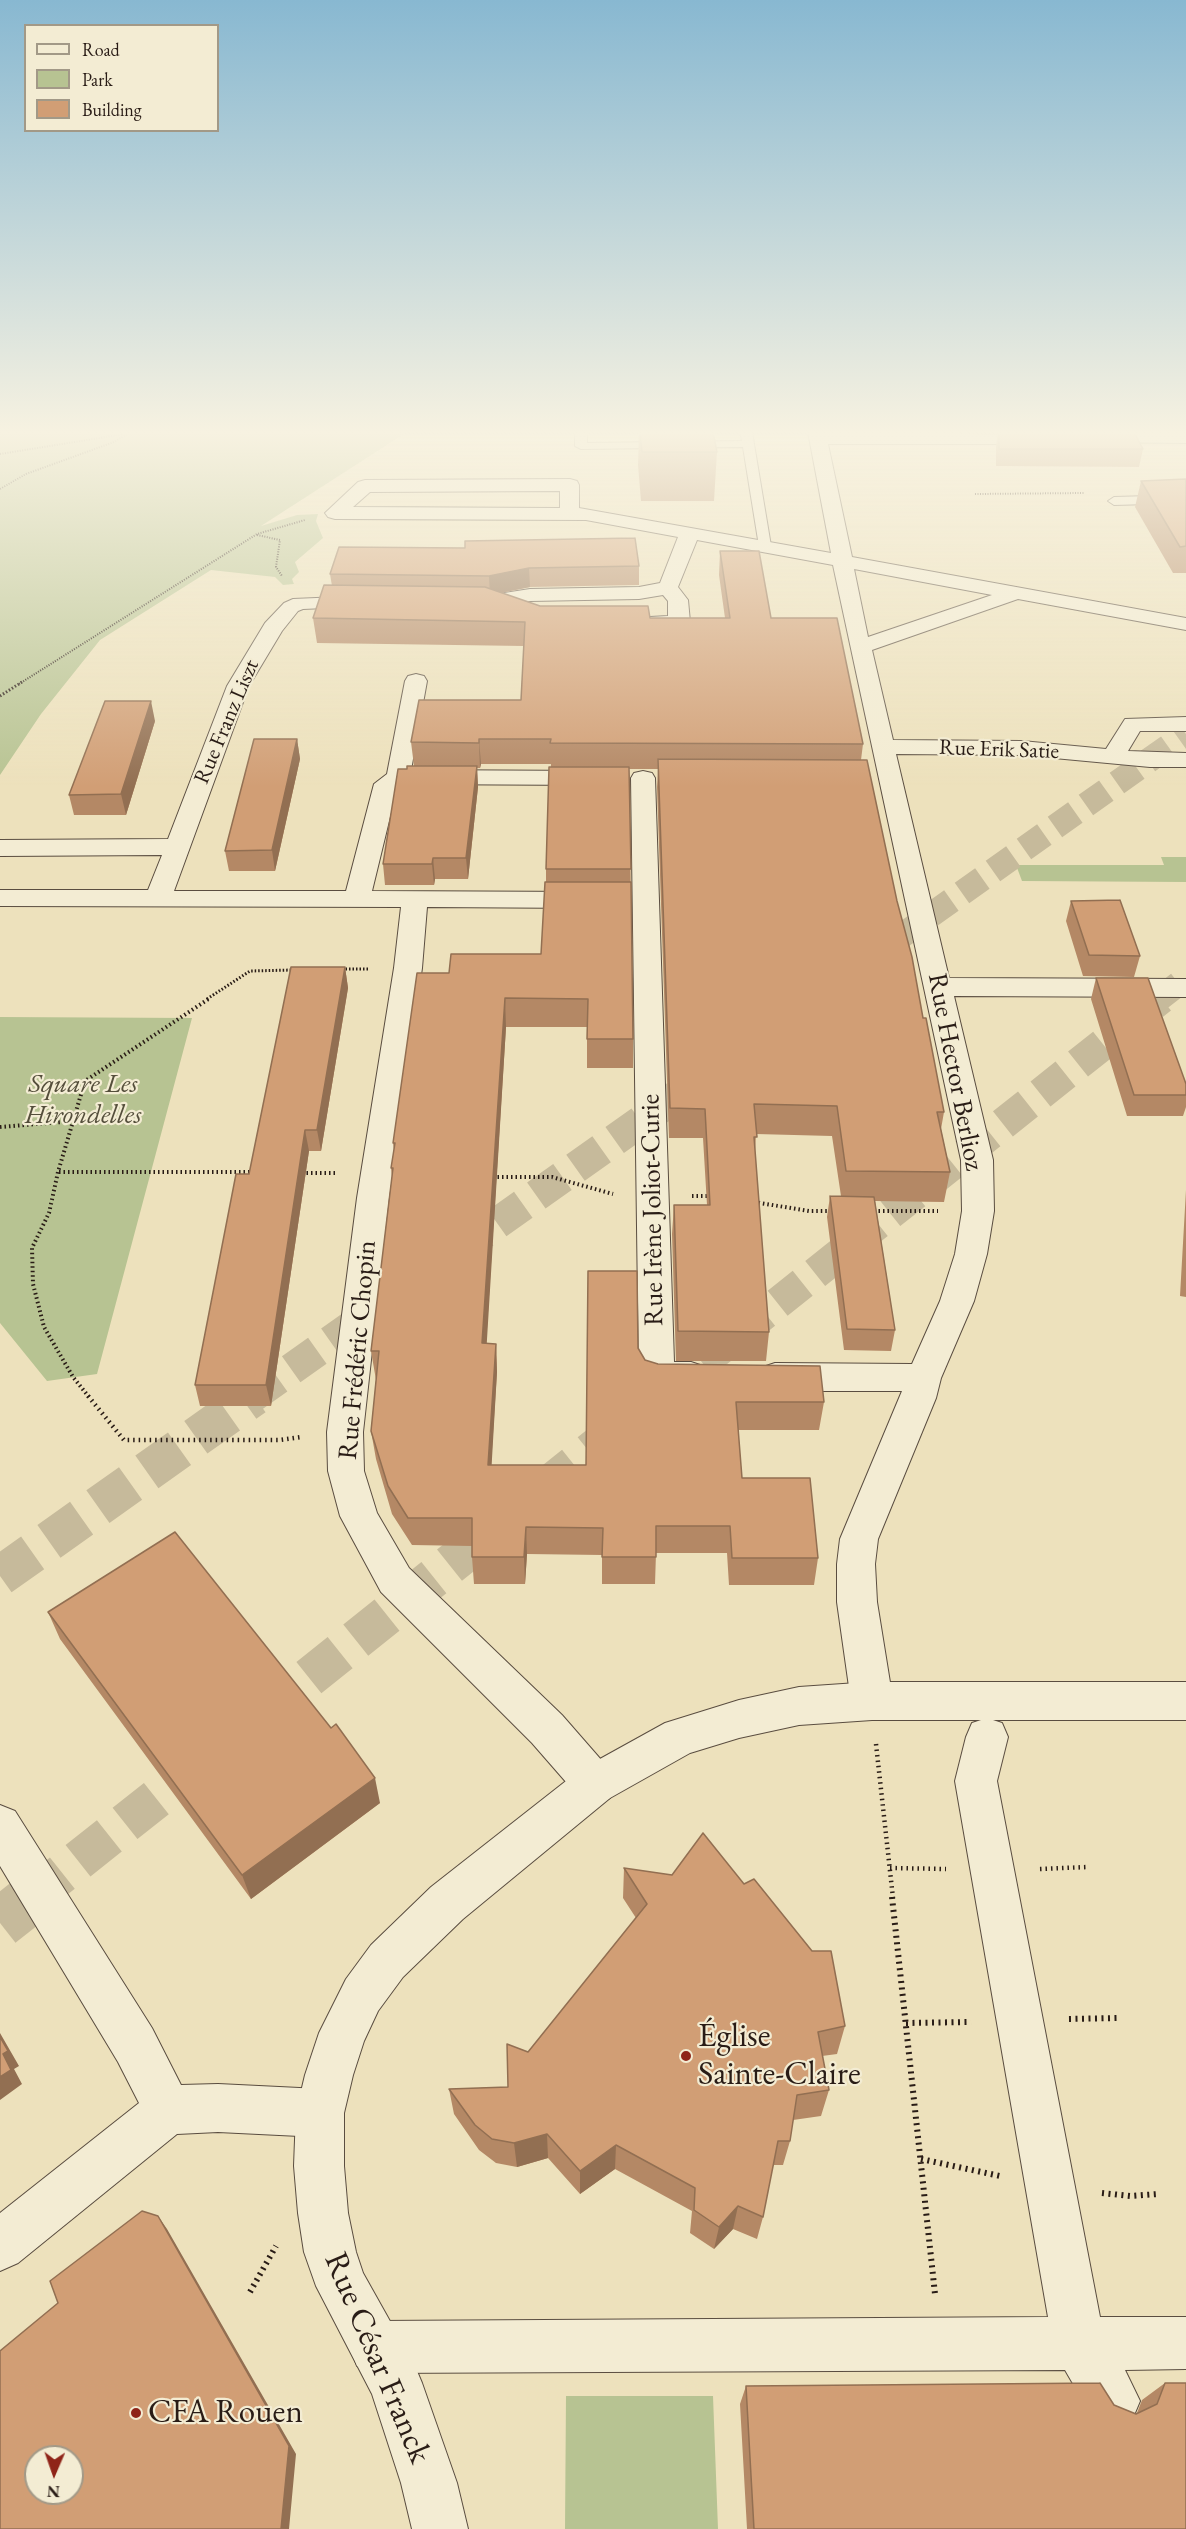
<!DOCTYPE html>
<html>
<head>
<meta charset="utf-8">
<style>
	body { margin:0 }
	#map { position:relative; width:1186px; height:2529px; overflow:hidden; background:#ede1bc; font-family:"EB Garamond",serif }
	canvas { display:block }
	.legend { position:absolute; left:24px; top:24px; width:195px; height:108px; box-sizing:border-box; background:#f3ecd3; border:2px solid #a29987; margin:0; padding:8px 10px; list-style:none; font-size:18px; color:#291c16 }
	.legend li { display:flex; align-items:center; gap:12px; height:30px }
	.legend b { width:30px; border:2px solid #a29987 }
	.north { position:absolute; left:24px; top:2445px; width:60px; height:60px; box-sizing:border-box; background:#f3ecd3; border:2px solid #a29987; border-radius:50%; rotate:182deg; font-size:16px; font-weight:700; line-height:24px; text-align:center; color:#291c16 }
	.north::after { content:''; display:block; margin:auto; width:21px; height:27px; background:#8f2418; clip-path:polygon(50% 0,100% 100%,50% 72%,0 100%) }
</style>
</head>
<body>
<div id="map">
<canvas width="1186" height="2529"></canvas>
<ul class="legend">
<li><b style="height:8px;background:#f3ecd3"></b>Road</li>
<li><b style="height:16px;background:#b7c392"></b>Park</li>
<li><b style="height:16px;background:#d19e75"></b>Building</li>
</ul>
<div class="north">N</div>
</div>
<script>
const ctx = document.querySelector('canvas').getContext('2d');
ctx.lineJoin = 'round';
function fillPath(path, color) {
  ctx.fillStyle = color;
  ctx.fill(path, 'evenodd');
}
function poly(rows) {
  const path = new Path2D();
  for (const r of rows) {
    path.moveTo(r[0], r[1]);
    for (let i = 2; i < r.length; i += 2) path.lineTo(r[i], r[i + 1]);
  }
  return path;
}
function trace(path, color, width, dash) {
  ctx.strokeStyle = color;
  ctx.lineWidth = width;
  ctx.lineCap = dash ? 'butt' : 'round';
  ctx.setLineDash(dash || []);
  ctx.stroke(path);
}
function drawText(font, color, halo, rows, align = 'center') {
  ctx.font = font + ' "EB Garamond",serif';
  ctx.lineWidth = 4.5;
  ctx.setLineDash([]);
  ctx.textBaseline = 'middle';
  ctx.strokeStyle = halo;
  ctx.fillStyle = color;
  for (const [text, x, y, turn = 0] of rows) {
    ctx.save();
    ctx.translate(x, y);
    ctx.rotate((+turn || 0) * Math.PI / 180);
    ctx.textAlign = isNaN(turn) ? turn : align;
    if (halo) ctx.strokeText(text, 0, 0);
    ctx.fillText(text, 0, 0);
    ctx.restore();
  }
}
fillPath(poly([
	[0,432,407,432,261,526,297,515,318,514,316,521,323,538,295,562,299,572,292,579,294,584,283,585,275,577,211,570,100,640,41,714,0,775],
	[1161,857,1186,857,1186,882,1022,881,1016,865,1164,865],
	[0,1017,192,1018,97,1374,47,1381,0,1323],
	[566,2396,713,2396,718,2529,565,2529]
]), '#b7c392');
trace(poly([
	[869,959,1186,734],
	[1159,999,1186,978]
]), '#c6ba9b', 25, [25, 13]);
trace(poly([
	[458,1251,705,1076],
	[665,1393,1161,998],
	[252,1397,375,1310]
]), '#c6ba9b', 32, [32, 16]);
trace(poly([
	[0,1576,254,1396],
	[262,1715,620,1429],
	[31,1898,205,1760]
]), '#c6ba9b', 40, [40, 20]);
trace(poly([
	[0,1923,33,1897]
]), '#c6ba9b', 50, [50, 25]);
const service = poly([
	[575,432,587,432,587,443,742,441,740,432,752,432,771,546,765,550,759,546,743,447,581,449,575,446,575,432],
	[1186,495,1186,503,1114,505,1108,501,1114,497,1186,495]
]);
const pedestrian = poly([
	[987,1718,1002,1723,1008,1737,997,1781,1100,2317,1186,2317,1186,2369,1125,2370,1140,2401,1132,2420,1113,2428,1094,2420,1065,2370,376,2373,357,2366,350,2347,357,2328,376,2321,1048,2317,955,1781,966,1737,972,1723,987,1718]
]);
const minor = poly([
	[808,432,1046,435,1049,439,1046,443,1040,444,828,444,852,557,1186,618,1186,630,1018,599,872,650,893,740,1022,741,1106,749,1125,719,1186,717,1186,731,1140,731,1128,751,1186,753,1186,767,1150,767,1022,755,896,754,949,978,1186,979,1186,997,954,996,993,1160,994,1211,987,1254,974,1301,941,1378,936,1398,878,1539,875,1564,877,1602,893,1701,887,1714,872,1720,857,1714,851,1701,837,1602,837,1564,840,1539,902,1391,775,1391,763,1387,757,1377,763,1367,775,1363,912,1364,940,1301,955,1254,962,1211,961,1160,833,565,697,540,678,587,688,600,690,622,686,626,679,628,639,628,632,626,628,622,632,618,668,616,668,601,663,595,639,599,530,601,472,610,465,608,462,604,465,600,472,598,530,589,639,587,660,583,678,537,586,520,335,519,328,517,325,513,358,482,365,480,570,479,577,481,579,485,579,508,831,553,808,432],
	[560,491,560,508,353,507,370,492,560,491],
	[854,569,992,595,868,637,854,569],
	[1092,433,1186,433,1186,443,1086,442,1083,438,1086,434,1092,433],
	[363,596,370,598,373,602,370,606,303,609,298,611,282,631,249,686,174,891,346,891,374,784,387,774,405,681,408,676,416,674,424,676,427,681,411,770,594,771,603,773,606,778,603,783,594,785,403,784,397,788,372,891,588,892,597,894,601,900,597,906,588,908,427,907,422,968,389,1198,363,1432,364,1471,377,1513,409,1568,562,1715,610,1770,616,1784,610,1798,595,1804,580,1798,532,1743,381,1592,340,1516,328,1471,327,1432,357,1198,394,968,401,907,0,906,0,890,148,890,162,855,0,856,0,840,168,839,227,686,265,623,284,603,293,599,363,596],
	[643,771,652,773,655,778,674,1362,691,1362,703,1366,709,1376,703,1386,691,1390,657,1390,645,1386,639,1376,631,778,634,773,643,771],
	[0,1805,15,1811,152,2028,181,2085,218,2084,320,2089,337,2096,344,2113,337,2130,320,2137,218,2132,177,2134,18,2263,0,2271,0,2213,139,2103,118,2062,0,1866,0,1805]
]);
const tertiary = poly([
	[872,1682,1186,1682,1186,1720,872,1720,799,1725,739,1738,690,1753,610,1798,463,1919,403,1977,378,2011,364,2041,353,2075,344,2113,344,2166,348,2213,356,2252,363,2273,414,2364,422,2383,457,2483,468,2529,412,2529,401,2483,372,2394,316,2286,304,2252,298,2213,294,2166,296,2113,305,2075,319,2033,346,1979,371,1945,431,1887,580,1770,665,1723,739,1700,799,1687,872,1682]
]);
trace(service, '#5a4d40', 2);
trace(pedestrian, '#5a4d40', 2);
trace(minor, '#5a4d40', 2);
trace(tertiary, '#5a4d40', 2);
trace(poly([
	[0,454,124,434],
	[0,489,26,474,114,442,130,432],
	[975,494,1084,493],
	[257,535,280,540,276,567,282,576],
	[19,684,257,534,305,520]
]), '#291c16', 2, [1, 1.5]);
trace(poly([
	[0,696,22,682],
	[342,969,368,969],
	[207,999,250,971,293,970]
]), '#291c16', 3, [1.5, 2]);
trace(poly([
	[0,1127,74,1121],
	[59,1172,252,1172],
	[302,1173,336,1173],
	[493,1177,552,1177,613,1194],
	[692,1196,711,1196],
	[754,1202,809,1211,833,1211],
	[874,1211,938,1211],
	[89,1397,73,1377,44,1327,33,1284,32,1248,49,1213,58,1172,85,1081,210,998]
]), '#291c16', 4, [1.5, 3]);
trace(poly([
	[88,1396,124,1440,280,1440,302,1437],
	[876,1744,893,1898],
	[890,1868,946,1869],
	[1040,1869,1088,1867]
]), '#291c16', 4.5, [1.5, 4]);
trace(poly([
	[892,1897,935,2294],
	[1069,2019,1120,2018],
	[906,2023,971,2022],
	[921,2159,1000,2176],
	[1102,2193,1130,2196,1158,2194],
	[250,2292,276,2246]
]), '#291c16', 6, [2, 4.5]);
fillPath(service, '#f3ecd3');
fillPath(pedestrian, '#f3ecd3');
fillPath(minor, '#f3ecd3');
fillPath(tertiary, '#f3ecd3');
fillPath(poly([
	[639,432,713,432,717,452,714,501,641,501,638,465],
	[998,432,1134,432,1143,449,1139,467,996,466,996,446],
	[1186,479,1186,573,1173,573,1135,507,1141,481],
	[339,547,639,566,639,585,530,587,501,593,540,606,650,618,725,618,719,575,720,551,771,618,863,744,861,760,897,901,944,1112,941,1129,950,1172,944,1202,875,1201,895,1330,891,1351,844,1350,827,1217,830,1196,841,1196,832,1136,756,1134,755,1153,769,1332,766,1361,676,1361,672,1234,674,1205,707,1205,703,1138,669,1138,657,787,658,769,629,769,633,1039,633,1068,587,1068,587,1027,506,1027,486,1344,496,1344,497,1372,491,1465,586,1465,638,1348,645,1360,658,1364,824,1402,819,1430,738,1430,742,1478,818,1558,814,1585,729,1585,727,1553,656,1553,655,1584,602,1584,602,1555,527,1554,525,1584,474,1584,472,1557,472,1546,412,1545,392,1514,376,1459,371,1431,376,1380,371,1351,392,1177,391,1168,394,1151,393,1143,449,973,541,954,546,882,546,869,551,764,481,764,480,768,477,768,478,787,468,879,435,879,434,885,385,885,383,864,407,769,414,766,411,742,521,700,524,646,317,643,313,618,332,586,330,574],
	[155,721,126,815,74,815,69,795],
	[297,739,300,759,275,871,229,871,225,851],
	[1071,901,1140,956,1134,977,1083,976,1066,921],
	[345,967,348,988,321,1151,309,1151,271,1406,200,1406,195,1385,249,1174],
	[1096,978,1186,1084,1186,1107,1183,1116,1127,1116,1091,999],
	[1186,1190,1186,1297,1180,1296],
	[48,1612,380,1803,251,1899,60,1639],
	[624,1868,845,2026,837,2054,822,2056,829,2090,821,2116,793,2120,790,2141,783,2165,773,2165,763,2217,757,2239,733,2229,714,2249,690,2233,692,2211,615,2169,580,2194,548,2158,517,2167,496,2163,479,2150,454,2114,449,2089,508,2087,528,2052,636,1918,623,1898],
	[1165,2383,1186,2529,747,2529,740,2404,746,2386,1114,2405,1136,2414,1137,2413,1142,2400]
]), '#b48865');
fillPath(poly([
	[529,568,530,587,490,595,489,576],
	[151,701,155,721,126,815,121,794],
	[297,739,300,759,275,871,272,850],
	[479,739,481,764,480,768,479,743],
	[477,766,478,787,468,879,466,858],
	[433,858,435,879,434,885,432,864],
	[345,967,348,988,321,1151,317,1130],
	[505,998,506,1027,485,1372,482,1343],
	[305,1130,309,1151,271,1406,266,1385],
	[496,1344,497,1372,490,1493,488,1465],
	[526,1527,527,1554,525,1584,524,1557],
	[375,1778,380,1803,251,1899,242,1875],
	[0,2033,19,2066,14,2069,22,2084,0,2100],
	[547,2134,548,2158,517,2167,514,2143],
	[616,2145,615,2169,580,2194,580,2171],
	[738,2206,733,2229,714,2249,719,2227],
	[158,2216,167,2229,296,2454,289,2529,281,2529]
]), '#926f52');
const building = poly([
	[640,432,713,432,717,452,642,452,640,432],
	[999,432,1134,432,1143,449,999,449,999,432],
	[1186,479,1186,546,1180,547,1141,481,1186,479],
	[635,538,639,566,529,568,489,576,330,574,339,547,465,548,465,541,635,538],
	[720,551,759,551,771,618,837,618,863,744,550,743,551,739,479,739,479,743,411,742,419,700,521,700,525,622,313,618,324,585,485,587,540,606,648,606,650,618,730,618,720,551],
	[105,701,151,701,121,794,69,795,105,701],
	[254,739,297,739,272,850,225,851,254,739],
	[658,759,867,760,897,901,912,957,923,1018,926,1018,944,1112,937,1112,950,1172,846,1171,837,1106,754,1104,757,1137,754,1137,769,1332,678,1331,674,1205,710,1205,705,1109,670,1108,658,759],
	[407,766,477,766,466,858,433,858,432,864,383,864,398,769,407,769,407,766],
	[549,767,629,767,631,869,546,869,549,767],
	[545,882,631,882,633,1039,587,1039,588,999,505,998,482,1343,496,1344,488,1465,586,1465,588,1271,637,1271,638,1348,645,1360,658,1364,820,1366,824,1402,736,1402,742,1478,810,1478,818,1558,732,1558,730,1526,656,1526,656,1557,602,1557,603,1528,526,1527,524,1557,472,1557,472,1518,408,1518,388,1486,371,1431,379,1351,371,1351,393,1168,391,1168,395,1143,393,1143,417,973,449,973,451,954,541,954,545,882],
	[1120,900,1140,956,1089,955,1071,901,1120,900],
	[291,967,345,967,317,1130,305,1130,266,1385,195,1385,236,1174,249,1174,291,967],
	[1096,978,1148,978,1186,1084,1186,1095,1134,1095,1096,978],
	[830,1196,874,1197,895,1330,847,1329,830,1196],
	[175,1532,331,1728,336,1724,375,1778,242,1875,48,1612,175,1532],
	[703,1833,744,1884,754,1879,812,1951,831,1951,845,2026,818,2032,829,2090,797,2095,790,2141,778,2141,763,2217,738,2206,719,2227,694,2210,695,2188,616,2145,580,2171,547,2134,514,2143,492,2139,475,2125,449,2089,508,2087,507,2044,528,2052,647,1904,624,1868,672,1875,703,1833],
	[0,2037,8,2051,3,2054,11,2070,0,2077,0,2037],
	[142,2211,158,2216,289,2446,281,2529,0,2529,0,2351,58,2303,50,2281,142,2211],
	[36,2457,72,2457,72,2493,36,2493,36,2457],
	[1100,2383,1114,2405,1136,2414,1157,2404,1165,2383,1186,2383,1186,2529,754,2529,746,2386,1100,2383]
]);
fillPath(building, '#d19e75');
trace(building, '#926f52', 1.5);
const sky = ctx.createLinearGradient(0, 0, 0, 787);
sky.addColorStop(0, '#88b8d1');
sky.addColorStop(0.55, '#f7f2e1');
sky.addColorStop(1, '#f7f2e100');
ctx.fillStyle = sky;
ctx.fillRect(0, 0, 1186, 787);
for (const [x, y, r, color] of [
	[686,2056,6,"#8f2418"],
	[136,2413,6,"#8f2418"]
]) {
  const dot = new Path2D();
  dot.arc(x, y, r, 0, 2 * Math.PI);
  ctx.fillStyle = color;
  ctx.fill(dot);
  trace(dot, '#f3ecd3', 2);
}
drawText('22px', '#291c16', '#f3ecd3', [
	["Rue Franz Liszt",227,722,-67],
	["Rue Erik Satie",999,750,2]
]);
drawText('27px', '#291c16', '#f3ecd3', [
	["Rue Hector Berlioz",955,1072,79],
	["Rue Irène Joliot-Curie",653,1210,-91],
	["Rue Frédéric Chopin",358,1350,-85]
]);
drawText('italic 27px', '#544e3b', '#f3ecd3', [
	["Square Les",83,1085],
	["Hirondelles",83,1116]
]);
drawText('33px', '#291c16', '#f3ecd3', [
	["Église",698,2037],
	["Sainte-Claire",698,2075],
	["CFA Rouen",148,2413]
], 'left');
drawText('33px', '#291c16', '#f3ecd3', [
	["Rue César Franck",377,2358,67]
]);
</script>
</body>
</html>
